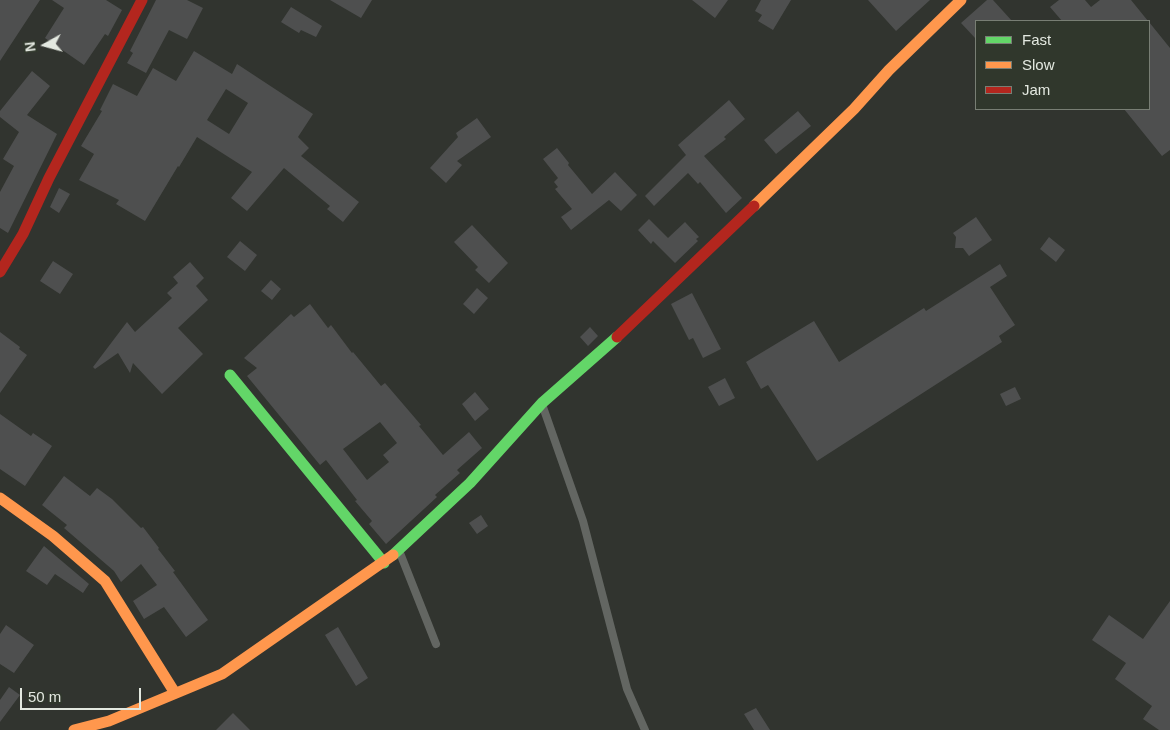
<!DOCTYPE html>
<html>
<head>
<meta charset="utf-8">
<style>
	body { margin:0 }
	#map { position:relative; width:1170px; height:730px; overflow:hidden; background:#31342f; font-family:Arial,sans-serif }
	canvas { display:block }
	.legend { position:absolute; left:975px; top:20px; width:175px; height:90px; box-sizing:border-box; background:#30372c; border:1px solid #787e74; margin:0; padding:6px 9px; list-style:none; font-size:15px; color:#e3e8e0 }
	.legend li { display:flex; align-items:center; gap:10px; height:25px }
	.legend b { width:25px; border:1px solid #787e74 }
	.north { position:absolute; left:20px; top:20px; width:50px; height:50px; -webkit-text-stroke:4px #30372c; paint-order:stroke; rotate:263deg; font-size:14px; font-weight:700; line-height:20px; text-align:center; color:#e3e8e0 }
	.north::after { content:''; display:block; margin:auto; width:18px; height:22px; background:#e3e8e0; clip-path:polygon(50% 0,100% 100%,50% 72%,0 100%) }
	.scale { position:absolute; left:20px; top:688px; width:121px; height:22px; box-sizing:border-box; border:2px solid #e3e8e0; border-top:0; padding-left:6px; font-size:15px; line-height:18px; white-space:nowrap; color:#e3e8e0; -webkit-text-stroke:4px #30372c; paint-order:stroke }
</style>
</head>
<body>
<div id="map">
<canvas width="1170" height="730"></canvas>
<ul class="legend">
<li><b style="height:6px;background:#63d668"></b>Fast</li>
<li><b style="height:6px;background:#ff974d"></b>Slow</li>
<li><b style="height:6px;background:#b3261e"></b>Jam</li>
</ul>
<div class="north">N</div>
<div class="scale">50 m</div>
</div>
<script>
const ctx = document.querySelector('canvas').getContext('2d');
ctx.lineJoin = 'round';
function fillPath(path, color) {
  ctx.fillStyle = color;
  ctx.fill(path, 'evenodd');
}
function poly(rows) {
  const path = new Path2D();
  for (const r of rows) {
    path.moveTo(r[0], r[1]);
    for (let i = 2; i < r.length; i += 2) path.lineTo(r[i], r[i + 1]);
  }
  return path;
}
function trace(path, color, width, dash) {
  ctx.strokeStyle = color;
  ctx.lineWidth = width;
  ctx.lineCap = dash ? 'butt' : 'round';
  ctx.setLineDash(dash || []);
  ctx.stroke(path);
}
fillPath(poly([
	[0,0,40,0,0,61],
	[52,0,106,0,122,10,108,36,105,34,84,65,45,38,64,8],
	[156,0,187,0,203,8,187,39,169,30,146,73,127,63,133,53,130,51],
	[330,0,372,0,361,18],
	[692,0,728,0,715,18],
	[761,0,791,0,773,30,758,21,762,15,755,11],
	[868,0,930,0,896,31],
	[987,0,993,0,1012,21,976,21,976,39,961,23],
	[1059,0,1085,0,1091,7,1100,0,1131,0,1148,21,1062,21,1050,7],
	[291,7,322,26,316,37,301,30,299,33,281,22],
	[1149,22,1170,48,1170,150,1162,156,1124,109,1149,109],
	[194,51,232,74,237,64,313,114,298,137,309,148,301,156,359,202,343,222,327,209,330,206,284,168,247,211,231,198,252,172,197,137,179,167,178,166,145,221,116,204,119,200,79,180,94,154,81,146,102,111,100,110,113,84,137,96,153,68,176,81],
	[226,89,248,103,229,134,207,120],
	[32,71,50,86,27,115,57,134,8,233,0,228,0,192,14,166,3,159,19,132,0,117,0,111],
	[729,100,745,119,724,137,726,139,704,156,742,198,726,213,700,182,698,184,688,173,654,206,645,196,686,155,678,145],
	[798,111,811,126,776,154,764,140],
	[477,118,491,137,457,161,462,165,446,183,430,168,458,137,456,133],
	[557,148,569,163,568,165,592,194,615,172,637,195,621,211,609,200,571,230,561,217,572,209,555,189,558,187,554,182,558,178,543,159],
	[59,188,70,194,59,213,50,207],
	[976,217,992,240,969,256,963,248,955,248,956,237,953,233],
	[649,219,668,238,685,222,699,237,696,239,698,241,675,263,653,241,651,244,638,230],
	[472,225,508,263,489,283,475,270,478,267,454,242],
	[1049,237,1065,250,1056,262,1040,249],
	[240,241,257,255,245,271,227,257],
	[53,261,73,274,60,294,40,281],
	[190,262,204,278,196,286,208,300,178,328,203,354,162,394,133,363,130,373,118,353,95,369,93,367,127,322,135,332,172,298,167,293,178,283,173,277],
	[1000,264,1007,276,990,287,1015,325,999,336,1002,342,817,461,768,385,761,389,746,362,814,321,839,362,924,308,926,311],
	[271,280,281,289,272,300,261,291],
	[477,288,488,298,474,314,463,304],
	[692,293,721,349,703,358,693,338,689,340,671,304],
	[310,304,328,328,331,325,352,353,353,352,381,386,385,383,421,425,419,426,443,455,469,432,482,448,457,470,460,473,435,495,437,497,386,544,369,524,372,521,355,501,357,500,326,460,320,465,247,376,257,368,244,358,291,314,294,317],
	[380,422,397,443,383,455,389,462,367,480,343,449],
	[590,327,598,336,588,346,580,337],
	[0,332,20,347,19,349,27,355,0,393],
	[725,378,735,398,719,406,708,387],
	[1015,387,1021,399,1006,406,1000,394],
	[475,392,489,409,475,421,462,404],
	[0,414,31,436,33,433,52,446,25,486,0,469],
	[64,476,90,496,97,488,112,499,141,528,143,527,159,548,158,549,175,571,173,572,208,620,186,637,164,607,144,619,133,601,157,585,141,564,121,582,114,571,64,528,67,525,42,505],
	[481,515,488,526,477,534,469,523],
	[44,546,89,584,83,593,55,574,47,585,26,571],
	[1170,601,1170,730,1159,730,1143,719,1152,706,1115,679,1126,663,1092,640,1109,615,1143,639],
	[6,625,34,645,14,673,0,664,0,634],
	[338,627,368,678,356,686,325,635],
	[9,687,20,695,0,722,0,700],
	[756,708,770,730,754,730,744,714],
	[233,713,250,730,216,730]
]), '#4e4f4f');
trace(poly([
	[543,407,583,521,627,689,645,730],
	[400,553,436,644]
]), '#636662', 8);
trace(poly([
	[230,375,384,563],
	[393,555,470,483,542,403,617,337]
]), '#63d668', 11);
trace(poly([
	[754,206,854,109,889,70,961,0],
	[0,498,53,536,105,581,175,693],
	[74,730,109,721,222,674,393,555]
]), '#ff974d', 11);
trace(poly([
	[0,272,23,234,49,178,142,0],
	[617,337,754,206]
]), '#b3261e', 11);
</script>
</body>
</html>
